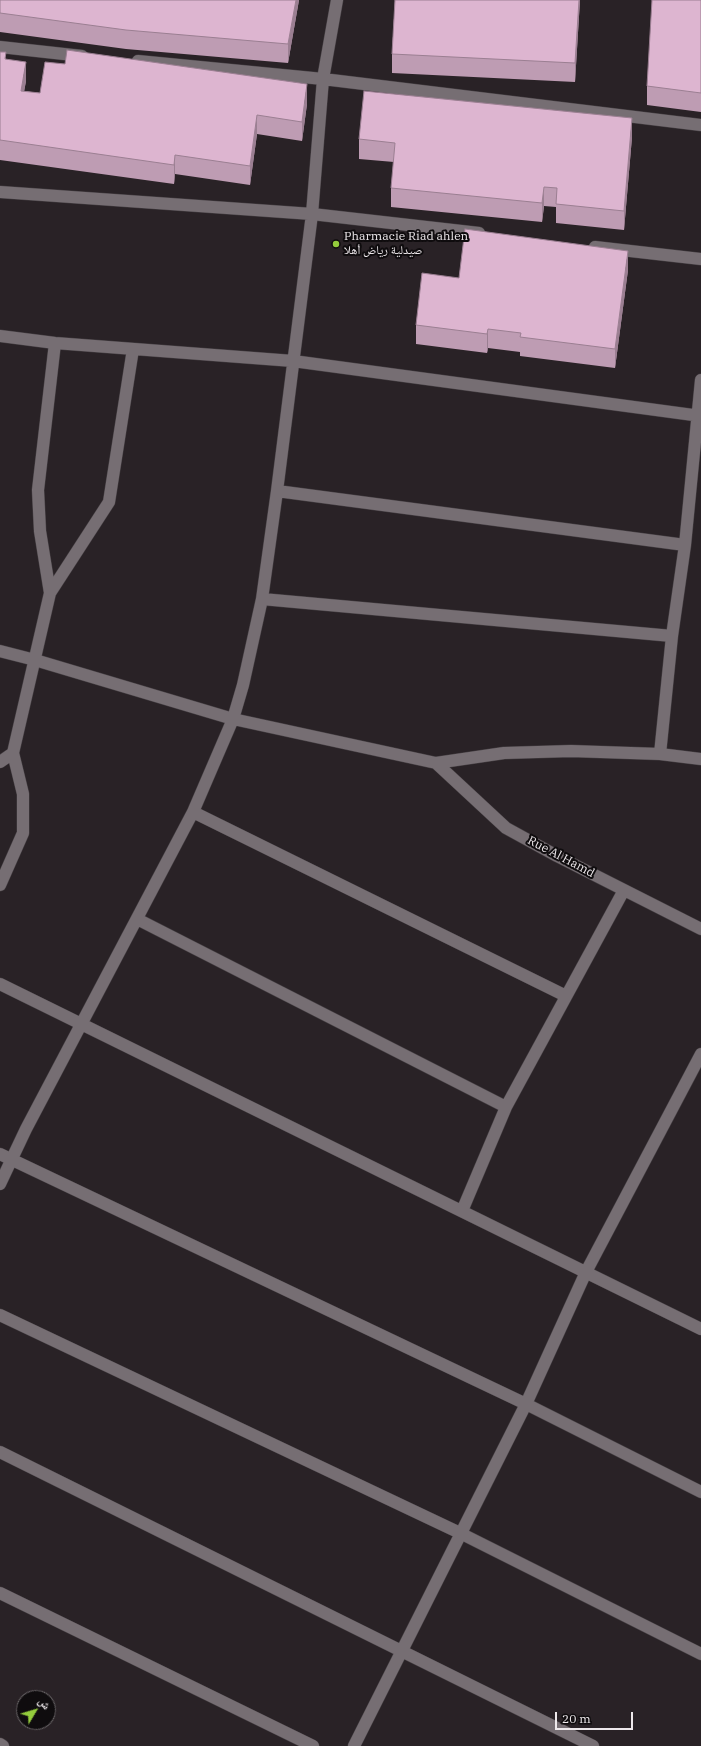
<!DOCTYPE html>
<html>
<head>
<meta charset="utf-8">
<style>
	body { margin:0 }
	#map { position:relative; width:701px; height:1746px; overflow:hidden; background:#292226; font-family:"IBM Plex Serif","Noto Naskh Arabic",serif }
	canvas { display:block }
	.north { position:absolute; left:16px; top:1690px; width:40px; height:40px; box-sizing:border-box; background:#0f0c0e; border:1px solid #686466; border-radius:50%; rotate:52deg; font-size:11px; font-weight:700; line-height:16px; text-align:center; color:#ede8eb }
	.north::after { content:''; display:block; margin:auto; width:14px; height:18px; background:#94cc3c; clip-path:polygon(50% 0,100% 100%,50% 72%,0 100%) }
	.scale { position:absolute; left:555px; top:1712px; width:78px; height:18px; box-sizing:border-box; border:2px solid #ede8eb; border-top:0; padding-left:5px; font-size:12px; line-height:14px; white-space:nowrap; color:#ede8eb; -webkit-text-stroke:3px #0f0c0e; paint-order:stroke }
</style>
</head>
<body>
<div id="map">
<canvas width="701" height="1746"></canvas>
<div class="north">ش</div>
<div class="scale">20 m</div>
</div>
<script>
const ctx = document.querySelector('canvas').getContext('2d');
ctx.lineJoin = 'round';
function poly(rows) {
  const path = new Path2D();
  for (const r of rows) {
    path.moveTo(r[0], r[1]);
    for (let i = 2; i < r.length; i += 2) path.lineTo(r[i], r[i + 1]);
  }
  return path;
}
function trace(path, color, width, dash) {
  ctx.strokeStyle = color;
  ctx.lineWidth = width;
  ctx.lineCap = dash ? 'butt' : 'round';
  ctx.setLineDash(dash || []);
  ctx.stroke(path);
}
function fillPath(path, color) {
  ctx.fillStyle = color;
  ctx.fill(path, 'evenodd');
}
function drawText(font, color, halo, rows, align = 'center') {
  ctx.font = font + ' "IBM Plex Serif","Noto Naskh Arabic",serif';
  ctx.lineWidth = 4;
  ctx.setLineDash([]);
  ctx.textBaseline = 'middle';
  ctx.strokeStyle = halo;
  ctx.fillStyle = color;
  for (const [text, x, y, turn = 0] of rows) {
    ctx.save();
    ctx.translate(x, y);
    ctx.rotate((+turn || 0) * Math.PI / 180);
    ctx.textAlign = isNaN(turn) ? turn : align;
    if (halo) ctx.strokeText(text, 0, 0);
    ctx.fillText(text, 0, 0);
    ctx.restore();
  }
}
const street = poly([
	[0,47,82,56],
	[138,61,323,79,701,125],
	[0,192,312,214,479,233],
	[595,247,701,259],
	[0,336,55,343,293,361,701,416],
	[277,491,685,545],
	[50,593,40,531,38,490,55,343],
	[262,599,672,636],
	[0,651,35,660,233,719,436,763,504,753,571,751,660,754,701,759],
	[660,754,672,636,685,545,701,380],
	[0,762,13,753],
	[436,763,506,828,557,856,701,929],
	[193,812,566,996],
	[0,885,23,833,23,794,13,753,50,593,109,502,133,349],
	[137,919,506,1107],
	[0,984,701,1329],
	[0,1154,526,1404,701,1492],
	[0,1184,26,1129,193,812,233,719,243,685,262,599,277,491,312,214,323,79,337,0],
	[462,1211,506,1107,624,890],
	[0,1315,460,1533,701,1654],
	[0,1452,593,1746],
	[0,1593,313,1746],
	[0,1744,3,1746],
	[354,1746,526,1404,586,1272,701,1054]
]);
trace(street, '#464044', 13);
trace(street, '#766e73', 12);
fillPath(poly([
	[0,0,299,0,288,63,126,49,0,32],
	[395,0,580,0,575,82,392,73,392,54],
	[701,0,701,112,647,105,647,86],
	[0,52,6,59,26,81,24,91,40,93,307,104,302,141,257,134,250,185,175,174,174,184,0,160],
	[632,137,624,230,556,223,556,207,544,206,542,222,391,207,391,188,394,162,359,159,359,139],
	[628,270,615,368,520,356,520,352,488,348,487,353,416,344,416,325,459,278]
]), '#be9cb3');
fillPath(poly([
	[296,0,299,0,288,63,288,44],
	[579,0,580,0,575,82,575,63],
	[26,62,26,81,21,110,21,91],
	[307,84,307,104,302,141,302,122],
	[257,115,257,134,250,185,250,166],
	[632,118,632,137,624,230,624,211],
	[175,155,175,174,174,184,174,165],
	[544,187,544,206,542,222,542,203],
	[628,251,628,270,615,368,615,349],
	[488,329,488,348,487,353,487,334]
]), '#9b7f92');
const building = poly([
	[0,0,296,0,288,44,126,30,0,13,0,0],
	[395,0,579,0,575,63,392,54,395,0],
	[652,0,701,0,701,93,647,86,652,0],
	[67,50,307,84,302,122,257,115,250,166,175,155,174,165,0,140,0,52,6,52,5,59,26,62,21,91,40,93,45,62,65,64,67,50],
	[364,91,632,118,624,211,556,204,557,188,544,187,542,203,391,188,395,143,359,139,364,91],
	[465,229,628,251,615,349,520,337,521,333,488,329,487,334,416,325,422,273,459,278,465,229]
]);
fillPath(building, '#ddb5d0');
trace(building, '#9b7f92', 1);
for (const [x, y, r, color] of [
	[336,244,4,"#94cc3c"]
]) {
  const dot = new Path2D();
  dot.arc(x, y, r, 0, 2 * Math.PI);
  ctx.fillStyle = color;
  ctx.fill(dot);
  trace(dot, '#0f0c0e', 1.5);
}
drawText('12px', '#ede8eb', '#0f0c0e', [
	["Pharmacie Riad ahlen",344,237],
	["صيدلية رياض أهلا",344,251]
], 'left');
drawText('12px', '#ede8eb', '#0f0c0e', [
	["Rue Al Hamd",561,857,28]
]);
</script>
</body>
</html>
